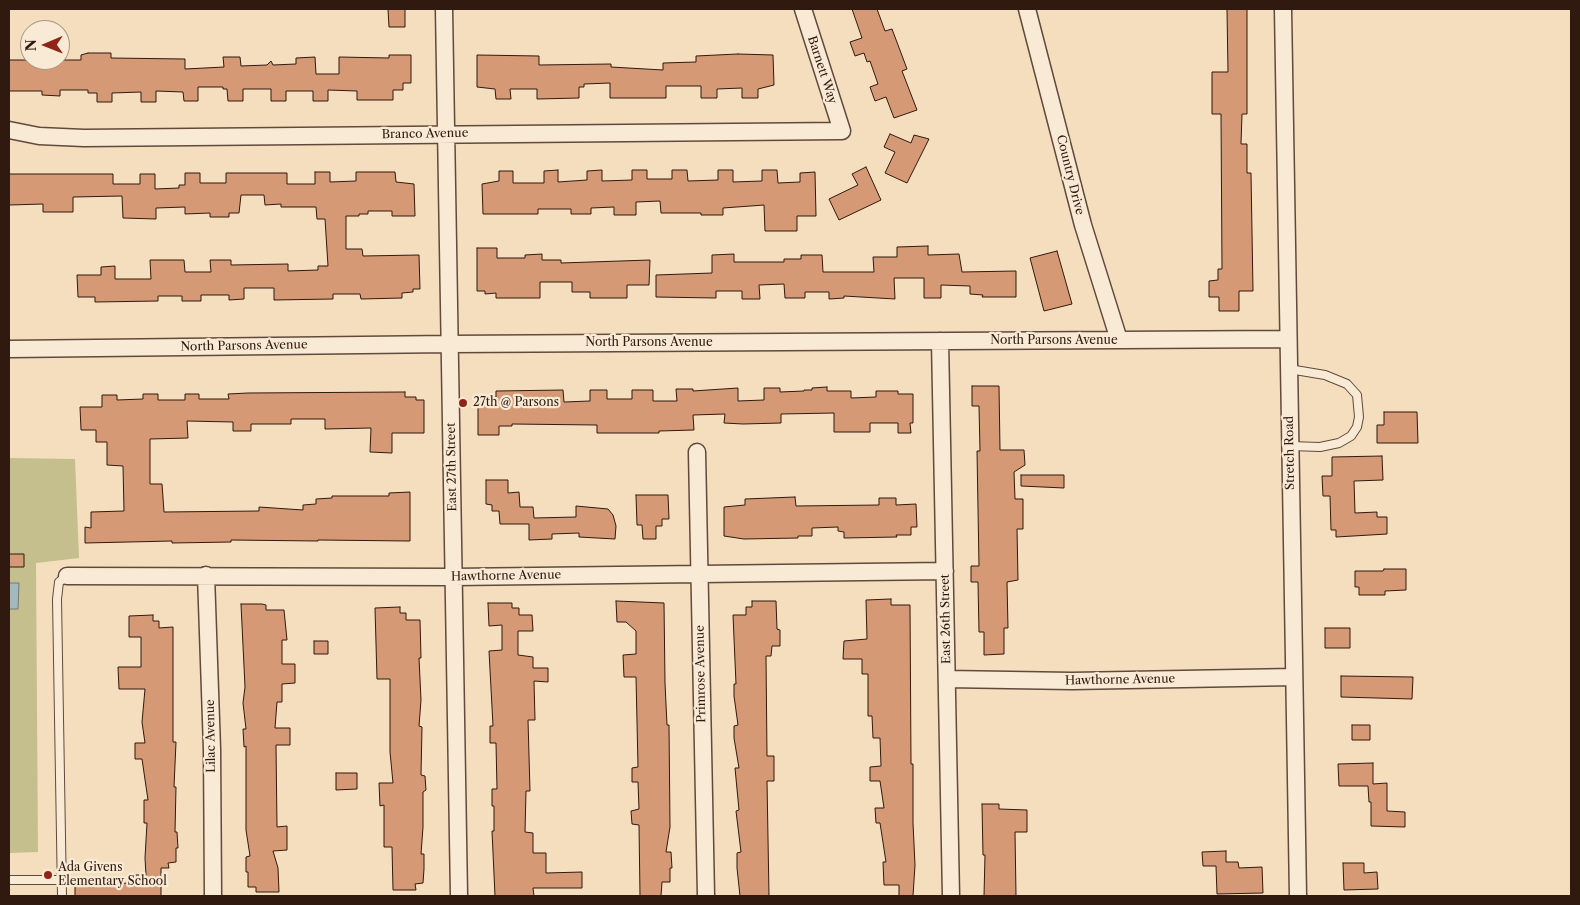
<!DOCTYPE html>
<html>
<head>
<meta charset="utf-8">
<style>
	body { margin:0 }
	#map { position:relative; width:1580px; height:905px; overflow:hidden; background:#f4debe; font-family:"Libre Caslon Text",serif }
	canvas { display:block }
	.frame { position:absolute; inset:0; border:10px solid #30190f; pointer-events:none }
	.north { position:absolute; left:20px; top:20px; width:50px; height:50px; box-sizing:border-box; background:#f8ead5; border:1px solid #a89686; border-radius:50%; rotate:269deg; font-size:14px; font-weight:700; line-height:20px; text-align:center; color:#30190f }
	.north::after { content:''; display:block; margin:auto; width:18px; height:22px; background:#8f2418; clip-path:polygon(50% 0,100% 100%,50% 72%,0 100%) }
</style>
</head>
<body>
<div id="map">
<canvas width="1580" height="905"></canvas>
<div class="frame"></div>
<div class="north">N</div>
</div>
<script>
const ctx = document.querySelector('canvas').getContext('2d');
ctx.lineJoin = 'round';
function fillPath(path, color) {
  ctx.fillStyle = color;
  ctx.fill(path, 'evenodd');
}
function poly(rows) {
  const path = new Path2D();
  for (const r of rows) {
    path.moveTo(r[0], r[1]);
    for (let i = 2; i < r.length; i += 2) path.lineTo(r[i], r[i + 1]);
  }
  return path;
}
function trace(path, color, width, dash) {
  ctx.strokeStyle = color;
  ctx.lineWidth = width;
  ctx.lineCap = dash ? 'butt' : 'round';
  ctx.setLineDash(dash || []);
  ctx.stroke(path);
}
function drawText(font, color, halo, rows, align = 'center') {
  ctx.font = font + ' "Libre Caslon Text",serif';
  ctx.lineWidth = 4.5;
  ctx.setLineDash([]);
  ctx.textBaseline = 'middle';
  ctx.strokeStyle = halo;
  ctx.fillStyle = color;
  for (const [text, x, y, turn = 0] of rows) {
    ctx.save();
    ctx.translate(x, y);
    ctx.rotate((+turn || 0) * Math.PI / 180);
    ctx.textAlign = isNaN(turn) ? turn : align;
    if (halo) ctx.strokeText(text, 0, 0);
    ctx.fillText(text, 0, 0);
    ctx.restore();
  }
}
fillPath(poly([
	[9,458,75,459,79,558,36,563,38,852,9,853]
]), '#c4bf8c');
const water = poly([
	[9,583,19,583,18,609,9,609,9,583]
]);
fillPath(water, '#a2b9bd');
trace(water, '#747977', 1);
const building = poly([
	[388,9,405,9,405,27,389,27,388,9],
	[852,9,877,9,885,31,892,29,907,69,902,71,917,110,894,118,886,97,875,101,870,87,878,84,870,61,867,62,864,53,855,56,850,42,862,38,852,9],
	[1227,9,1247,9,1247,114,1242,114,1241,144,1247,144,1247,173,1251,173,1253,291,1239,291,1239,311,1219,311,1219,297,1209,297,1209,281,1218,280,1218,269,1222,269,1221,114,1212,114,1212,72,1228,72,1227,9],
	[88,53,111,53,111,58,185,59,185,69,224,67,223,57,240,57,241,66,267,65,271,61,273,65,296,64,296,58,315,57,316,74,339,74,339,57,389,58,389,55,411,55,411,83,403,83,403,90,393,90,393,100,357,100,357,91,328,90,328,101,313,101,313,91,286,91,286,101,271,101,271,89,243,89,243,101,228,101,227,89,223,89,223,87,198,87,198,101,184,101,183,92,156,91,156,102,141,102,141,92,112,93,112,102,97,102,97,93,88,93,88,90,60,90,60,96,42,95,42,91,9,91,9,60,81,60,81,55,88,53],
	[738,54,773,55,774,85,758,89,758,98,742,98,742,88,717,89,717,98,701,98,701,86,666,86,666,98,610,98,610,83,584,84,584,87,579,87,579,98,537,99,537,89,510,89,511,99,496,99,495,89,477,87,477,55,539,56,539,65,611,64,611,67,663,70,663,63,696,62,696,56,738,54],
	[890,134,911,143,914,135,929,139,907,183,885,173,895,152,884,147,890,134],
	[866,167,881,200,839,220,829,199,858,185,852,174,866,167],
	[558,170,558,182,587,180,587,171,602,170,602,181,632,180,632,170,647,170,647,179,672,179,672,170,687,170,688,181,718,180,718,170,733,170,733,182,762,181,762,170,777,170,778,183,800,182,800,173,815,172,816,216,797,216,797,231,765,231,764,205,723,208,723,215,701,215,701,213,661,213,660,201,636,202,636,215,614,215,614,207,591,208,591,214,571,214,571,209,538,209,538,214,483,214,482,184,499,181,499,171,513,171,513,183,544,183,544,171,558,170],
	[315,172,330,172,330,182,356,181,356,172,395,172,396,182,414,184,415,216,392,216,392,211,368,211,368,214,359,214,359,216,346,216,346,249,362,249,363,256,419,255,420,289,413,289,413,292,402,293,402,298,361,299,360,294,333,294,333,299,274,300,274,288,244,288,244,299,229,300,229,295,201,295,201,301,182,301,182,296,158,296,158,301,95,302,95,297,78,297,77,275,101,275,101,267,115,266,115,279,151,279,150,260,184,260,185,272,211,272,210,260,231,260,231,265,288,264,288,271,318,270,318,266,328,266,325,219,317,219,316,207,281,207,281,204,265,205,264,195,241,195,239,213,229,213,229,217,210,217,210,213,185,214,185,207,156,208,156,219,123,218,122,196,73,197,73,212,43,212,43,204,9,205,9,174,113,174,113,184,140,184,140,174,155,174,155,189,179,188,179,185,185,185,185,173,200,173,200,183,226,183,226,173,287,173,287,184,315,184,315,172],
	[928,246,928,255,959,254,962,272,1016,271,1016,297,982,297,983,295,970,294,970,286,941,285,941,298,924,298,924,278,894,278,895,299,844,296,844,298,829,299,829,292,805,292,805,298,785,298,784,284,759,285,760,299,742,299,742,291,716,291,716,298,656,297,656,275,712,273,712,255,734,254,734,262,784,262,784,259,801,259,801,255,822,255,823,272,874,272,873,257,897,257,897,247,928,246],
	[477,248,497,248,497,258,525,258,525,255,542,254,542,260,561,260,561,263,650,260,649,285,627,285,627,298,590,298,590,292,572,292,572,282,540,282,540,298,496,298,496,293,485,294,485,291,477,291,477,248],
	[1057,251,1072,304,1044,311,1030,258,1057,251],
	[972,386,999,386,1000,450,1024,450,1025,465,1014,472,1015,499,1023,499,1023,529,1017,529,1018,580,1007,582,1008,628,1004,628,1004,654,984,655,984,632,979,632,978,582,971,582,971,566,979,566,977,451,980,451,979,406,972,406,972,386],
	[827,387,827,391,851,391,851,398,876,397,876,391,898,391,898,394,913,394,913,423,910,423,911,433,898,433,898,423,870,423,870,432,834,432,834,413,781,414,781,423,743,424,724,423,725,414,693,415,694,430,659,431,659,433,597,433,597,425,512,424,512,426,499,426,499,435,478,435,478,401,485,401,485,397,496,397,496,391,563,390,564,402,590,401,590,390,607,390,607,399,632,399,632,390,653,390,653,401,677,401,676,389,693,389,693,391,738,388,738,401,764,400,764,388,780,388,780,392,804,391,804,390,812,390,812,388,827,387],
	[405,392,405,397,416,397,416,400,424,400,424,433,392,433,392,453,370,452,371,428,325,429,325,419,291,419,291,424,251,424,251,431,233,431,233,422,187,421,188,438,150,439,150,484,162,484,164,512,259,511,259,507,303,510,303,505,316,504,316,499,332,498,332,496,389,496,389,493,410,492,410,541,318,540,318,541,231,540,231,542,172,543,172,541,85,543,85,527,91,528,91,512,124,511,123,466,107,465,107,442,96,442,96,430,81,430,80,407,102,407,102,395,117,395,117,400,143,399,143,394,158,394,158,400,185,400,185,394,199,394,199,399,229,399,228,394,248,393,405,392],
	[1384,412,1417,412,1418,443,1377,443,1377,425,1384,425,1384,412],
	[1382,456,1383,480,1354,481,1355,513,1377,512,1377,517,1387,517,1387,534,1336,537,1336,530,1331,530,1330,496,1323,496,1322,476,1332,476,1332,457,1382,456],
	[1021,475,1064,475,1064,488,1021,486,1021,475],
	[486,480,508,480,508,493,519,492,520,507,533,507,534,518,576,517,576,506,608,509,613,515,616,526,615,539,579,537,579,533,552,534,552,539,529,540,529,524,500,524,499,511,492,511,492,505,486,504,486,480],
	[636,495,668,495,669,519,662,519,662,526,656,526,656,539,643,539,642,525,637,525,636,495],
	[795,497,796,506,879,505,879,498,896,498,896,505,916,504,917,527,911,527,911,535,896,535,897,537,844,538,844,532,838,531,838,527,812,528,812,536,798,536,798,538,744,539,724,536,724,507,745,505,745,499,795,497],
	[9,554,24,554,24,567,9,567,9,554],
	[1384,569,1406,569,1406,590,1385,591,1385,595,1359,595,1359,587,1355,587,1355,571,1383,571,1384,569],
	[891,599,891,605,910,605,911,764,913,764,913,823,915,865,913,896,899,896,899,885,884,885,883,862,886,862,880,823,876,823,875,808,884,808,880,781,870,781,870,767,881,766,880,738,873,738,872,716,868,716,868,674,862,674,862,659,843,659,844,641,867,639,866,600,891,599],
	[616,601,664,603,665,683,667,725,669,725,670,827,666,852,671,852,672,868,670,868,670,882,662,882,661,896,640,896,639,825,632,824,631,811,639,809,638,782,632,782,632,768,638,767,636,677,624,677,623,655,636,654,636,631,626,622,617,622,616,601],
	[752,601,776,601,777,629,780,630,780,646,772,646,771,656,766,656,767,756,774,756,774,781,767,781,769,896,740,896,737,868,737,853,741,852,736,811,739,810,735,768,739,768,734,738,734,726,738,725,734,696,734,684,736,684,733,615,746,615,746,607,752,607,752,601],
	[488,603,512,603,512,608,519,608,519,615,532,615,533,631,518,631,518,655,533,657,533,668,548,668,548,682,534,681,535,720,528,720,530,791,526,791,525,832,533,833,533,853,546,853,546,873,582,872,582,888,533,888,534,896,495,896,492,831,494,831,494,806,492,806,492,789,497,789,496,743,490,743,490,726,493,726,489,651,502,650,502,625,489,626,488,603],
	[241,604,262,604,266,605,266,610,284,610,287,640,282,640,282,664,295,664,295,683,282,684,282,702,277,702,275,728,290,728,290,745,276,745,277,827,287,826,287,850,273,851,278,868,279,892,256,892,256,887,248,887,248,872,246,872,246,857,250,856,246,830,246,746,244,747,243,729,246,729,243,703,245,687,241,604],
	[400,607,400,613,406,613,406,620,420,620,421,658,419,658,421,700,419,726,422,727,421,775,425,776,426,790,423,792,423,827,421,854,424,854,424,869,423,883,415,884,416,890,393,890,392,847,384,847,384,805,380,806,379,783,393,783,390,752,390,679,377,679,375,608,400,607],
	[153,615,153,621,159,621,159,628,173,627,173,742,176,742,174,787,176,787,175,832,177,832,178,848,176,848,176,862,168,863,169,868,161,868,161,896,75,896,75,885,130,883,131,875,146,875,145,858,147,823,144,823,144,800,148,800,142,759,135,759,135,743,145,743,142,722,145,689,119,689,118,667,141,667,141,637,129,637,129,616,153,615],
	[1325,628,1350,628,1350,648,1325,648,1325,628],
	[314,641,328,641,328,654,314,654,314,641],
	[1341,676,1413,677,1412,699,1341,697,1341,676],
	[1352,725,1370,725,1370,740,1352,740,1352,725],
	[1373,763,1373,784,1387,783,1387,811,1405,812,1405,827,1371,826,1371,802,1369,802,1368,786,1339,786,1338,764,1373,763],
	[336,773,357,773,357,789,336,790,336,773],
	[982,804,999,804,999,809,1027,810,1027,832,1015,832,1016,896,984,896,985,855,983,855,982,804],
	[1226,851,1226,862,1238,862,1239,868,1262,867,1263,893,1217,894,1216,866,1203,866,1202,852,1226,851],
	[1343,863,1364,863,1364,873,1377,872,1378,889,1344,890,1343,863]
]);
fillPath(building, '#d59975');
trace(building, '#30190f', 1);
const service = poly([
	[1289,369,1325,375,1347,384,1357,395,1359,417,1357,427,1351,436,1339,443,1320,447,1290,446],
	[9,880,62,880],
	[62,896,57,599,59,582,67,576]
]);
const minor = poly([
	[444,9,459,896],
	[1027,9,1083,225,1119,340],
	[1283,9,1298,896],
	[9,130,39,136,84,138,842,131,803,9],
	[940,341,951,896],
	[9,349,450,344,1288,339],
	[697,452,706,896],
	[206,575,212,749,213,896],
	[67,576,454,577,945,571],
	[947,679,1072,681,1294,677]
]);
trace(service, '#614a3b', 10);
trace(minor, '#614a3b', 19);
trace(service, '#f8ead5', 8);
trace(minor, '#f8ead5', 16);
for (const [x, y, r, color] of [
	[463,403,5,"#8f2418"],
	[48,875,5,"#8f2418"]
]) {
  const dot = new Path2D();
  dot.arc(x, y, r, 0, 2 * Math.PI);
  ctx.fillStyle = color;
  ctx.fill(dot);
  trace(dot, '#f8ead5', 2);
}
drawText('12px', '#30190f', '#f8ead5', [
	["Barnett Way",822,70,72],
	["Branco Avenue",425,134,-1],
	["Country Drive",1070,175,76],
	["North Parsons Avenue",1054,341],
	["North Parsons Avenue",649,343],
	["North Parsons Avenue",244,346,-1],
	["Stretch Road",1290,453,-91],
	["East 27th Street",452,467,-91],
	["Hawthorne Avenue",506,576,-1],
	["East 26th Street",946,619,-91],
	["Primrose Avenue",701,674,-91],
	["Hawthorne Avenue",1120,680,-1],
	["Lilac Avenue",211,736,-91]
]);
drawText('12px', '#30190f', '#f8ead5', [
	["27th @ Parsons",473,403],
	["Ada Givens",58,868],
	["Elementary School",58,882]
], 'left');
</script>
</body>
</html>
